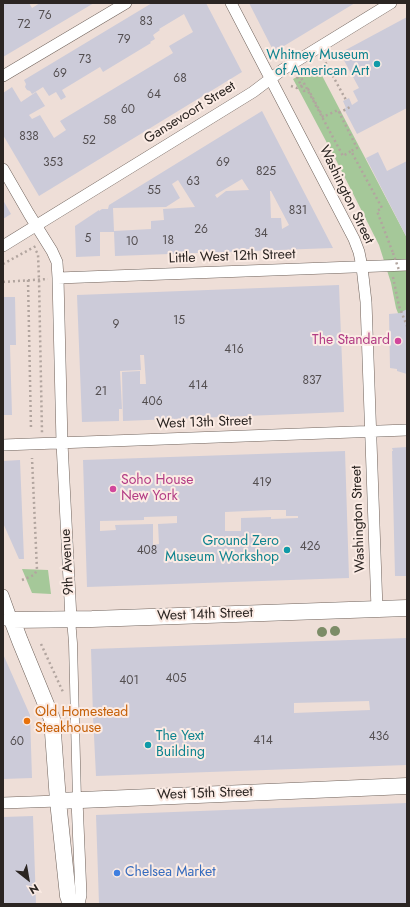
<!DOCTYPE html>
<html>
<head>
<meta charset="utf-8">
<style>
	body { margin:0 }
	#map { position:relative; width:410px; height:907px; overflow:hidden; background:#eeded7; font-family:Jost,sans-serif }
	canvas { display:block }
	.frame { position:absolute; inset:0; border:4px solid #2b2522; pointer-events:none }
	.north { position:absolute; left:8px; top:859px; width:40px; height:40px; -webkit-text-stroke:3px #fbebe4; paint-order:stroke; rotate:149deg; font-size:11px; font-weight:700; line-height:16px; text-align:center; color:#2b2522 }
	.north::after { content:''; display:block; margin:auto; width:14px; height:18px; background:#2b2522; clip-path:polygon(50% 0,100% 100%,50% 72%,0 100%) }
</style>
</head>
<body>
<div id="map">
<canvas width="410" height="907"></canvas>
<div class="frame"></div>
<div class="north">N</div>
</div>
<script>
const ctx = document.querySelector('canvas').getContext('2d');
ctx.lineJoin = 'round';
function fillPath(path, color) {
  ctx.fillStyle = color;
  ctx.fill(path, 'evenodd');
}
function poly(rows) {
  const path = new Path2D();
  for (const r of rows) {
    path.moveTo(r[0], r[1]);
    for (let i = 2; i < r.length; i += 2) path.lineTo(r[i], r[i + 1]);
  }
  return path;
}
function trace(path, color, width, dash) {
  ctx.strokeStyle = color;
  ctx.lineWidth = width;
  ctx.lineCap = dash ? 'butt' : 'round';
  ctx.setLineDash(dash || []);
  ctx.stroke(path);
}
function drawText(font, color, halo, rows, align = 'center') {
  ctx.font = font + ' Jost,sans-serif';
  ctx.lineWidth = 4;
  ctx.setLineDash([]);
  ctx.textBaseline = 'middle';
  ctx.strokeStyle = halo;
  ctx.fillStyle = color;
  for (const [text, x, y, turn = 0] of rows) {
    ctx.save();
    ctx.translate(x, y);
    ctx.rotate((+turn || 0) * Math.PI / 180);
    ctx.textAlign = isNaN(turn) ? turn : align;
    if (halo) ctx.strokeText(text, 0, 0);
    ctx.fillText(text, 0, 0);
    ctx.restore();
  }
}
fillPath(poly([
	[317,66,407,238,407,336,396,308,391,283,379,245,335,158,293,79],
	[22,569,48,570,51,594,32,593]
]), '#a5c899');
fillPath(poly([
	[3,3,29,3,32,8,40,3,94,3,3,57],
	[152,3,206,3,242,72,39,196,3,135,3,93,12,87,21,102,36,92,45,106,29,115,32,119,40,115,54,138,66,130,60,121,173,53,169,46,193,32,184,14,159,29,160,30,153,35,155,39,150,42,151,43,103,72,100,67,62,90,66,97,61,100,56,92,49,96,43,87,32,94,30,91,27,90,25,87,26,84,24,80],
	[249,3,355,3,274,52],
	[407,17,407,108,357,134,344,109,346,108,343,101,349,98,352,105,358,101,353,91,359,88,340,53],
	[262,111,333,248,115,256,114,232,100,232,100,256,76,257,75,226,99,210,99,211,102,209,108,209,109,205],
	[242,179,249,190,226,191,217,198,215,195],
	[178,180,195,207,163,209,164,220,151,221,151,229,114,231,113,208,166,207,180,198,172,184],
	[270,191,271,191,289,225,282,229,281,218,271,218],
	[378,152,387,171,407,161,407,238,366,158],
	[3,200,11,214,3,219],
	[339,285,344,412,123,421,122,372,140,371,140,384,146,384,144,355,140,355,141,370,120,371,122,409,119,409,119,421,82,422,77,295],
	[3,297,15,297,16,345,10,345,12,415,3,415],
	[407,309,407,374,397,371,397,369,390,368,389,314,400,313],
	[407,447,407,576,395,576,392,451,393,451,392,448],
	[345,451,349,578,87,587,83,460],
	[271,510,286,510,286,516,298,516,298,518,271,519,271,517,241,518,241,531,225,531,225,512],
	[177,516,177,523,158,524,159,544,153,545,153,524,115,525,116,530,100,531,100,521,144,520,144,517],
	[20,460,24,559,19,559,3,523,3,461],
	[407,638,407,765,96,776,93,716,91,649],
	[369,701,370,710,294,713,294,703],
	[3,654,30,715,32,778,3,779],
	[407,803,407,904,99,904,96,815],
	[33,816,36,904,3,904,3,817]
]), '#cccbd9');
const pedestrian = poly([
	[71,619,73,643,77,800]
]);
const minor = poly([
	[231,3,354,239,359,252,362,267,366,302,377,609],
	[3,76,126,3],
	[3,169,29,214,52,251,57,262,58,278,62,443,71,619],
	[3,246,253,92,282,70,391,3],
	[58,278,407,265],
	[3,445,407,430],
	[3,595,12,620,3,620],
	[77,800,81,895,79,904],
	[3,803,58,801]
]);
const secondary = poly([
	[58,801,407,786],
	[71,904,68,896,58,801,52,719,20,641,12,620,92,619,407,608]
]);
trace(pedestrian, '#6f625b', 9);
trace(minor, '#6f625b', 12);
trace(secondary, '#6f625b', 17);
trace(poly([
	[323,58,346,100],
	[299,74,343,156,351,151,382,208,377,211,393,253],
	[291,86,297,88,305,84],
	[339,113,350,107,349,106],
	[36,251,38,254,39,280,42,433],
	[3,264,36,246],
	[393,277,399,306,407,326],
	[28,280,31,429],
	[3,282,48,279],
	[22,580,34,575,37,570,32,458],
	[41,644,63,692]
]), '#b2a59f', 2.5, [2, 3]);
trace(pedestrian, '#fff', 8);
trace(minor, '#fff', 11);
trace(secondary, '#fff', 16);
trace(poly([
	[297,77,304,91,308,89,323,117,338,110,357,148,351,151],
	[393,253,399,270]
]), '#b2a59f', 2.5, [2, 3]);
ctx.fillStyle = '#7c8c67';
for (const [x, y] of [
	[335,631],
	[322,632]
]) {
  ctx.beginPath();
  ctx.arc(x, y, 5, 0, 2 * Math.PI);
  ctx.fill();
}
for (const [x, y, r, color] of [
	[377,64,4,"#0f9aa8"],
	[398,341,4,"#d1479c"],
	[113,489,4,"#d1479c"],
	[287,550,4,"#0f9aa8"],
	[27,721,4,"#e8710a"],
	[148,745,4,"#0f9aa8"],
	[117,873,4,"#3f7fe0"]
]) {
  const dot = new Path2D();
  dot.arc(x, y, r, 0, 2 * Math.PI);
  ctx.fillStyle = color;
  ctx.fill(dot);
  trace(dot, '#fbebe4', 1.5);
}
drawText('12px', '#534e50', null, [
	["76",45,16],
	["83",146,22],
	["72",24,25],
	["79",124,40],
	["73",85,60],
	["69",60,74],
	["68",180,79],
	["64",154,95],
	["60",128,110],
	["58",110,121],
	["838",29,137],
	["52",89,141],
	["353",53,163],
	["69",223,163],
	["825",266,172],
	["63",193,182],
	["55",154,191],
	["831",298,211],
	["26",201,230],
	["34",261,234],
	["5",88,239],
	["18",168,241],
	["10",132,242],
	["15",179,321],
	["9",116,325],
	["416",234,350],
	["837",312,381],
	["414",198,386],
	["21",101,392],
	["406",152,402],
	["419",262,483],
	["426",310,547],
	["408",147,551],
	["405",176,679],
	["401",129,681],
	["436",379,737],
	["414",263,741],
	["60",17,742]
]);
drawText('14px', '#0d838f', '#fbebe4', [
	["Whitney Museum",369,56],
	["of American Art",369,72],
	["Ground Zero",279,542],
	["Museum Workshop",279,558],
	["The Yext",156,737,"left"],
	["Building",156,753,"left"]
], 'right');
drawText('14px', '#2b2522', '#fbebe4', [
	["Gansevoort Street",190,113,-32],
	["Washington Street",346,195,64],
	["Little West 12th Street",232,257,-2],
	["West 13th Street",204,423,-2],
	["Washington Street",359,519,-92],
	["9th Avenue",68,562,-93],
	["West 14th Street",205,615,-2],
	["West 15th Street",205,794,-2]
]);
drawText('14px', '#b23c85', '#fbebe4', [
	["The Standard",390,341],
	["Soho House",121,481,"left"],
	["New York",121,497,"left"]
], 'right');
drawText('14px', '#c56008', '#fbebe4', [
	["Old Homestead",35,713],
	["Steakhouse",35,729]
], 'left');
drawText('14px', '#366cbe', '#fbebe4', [
	["Chelsea Market",125,873]
], 'left');
</script>
</body>
</html>
